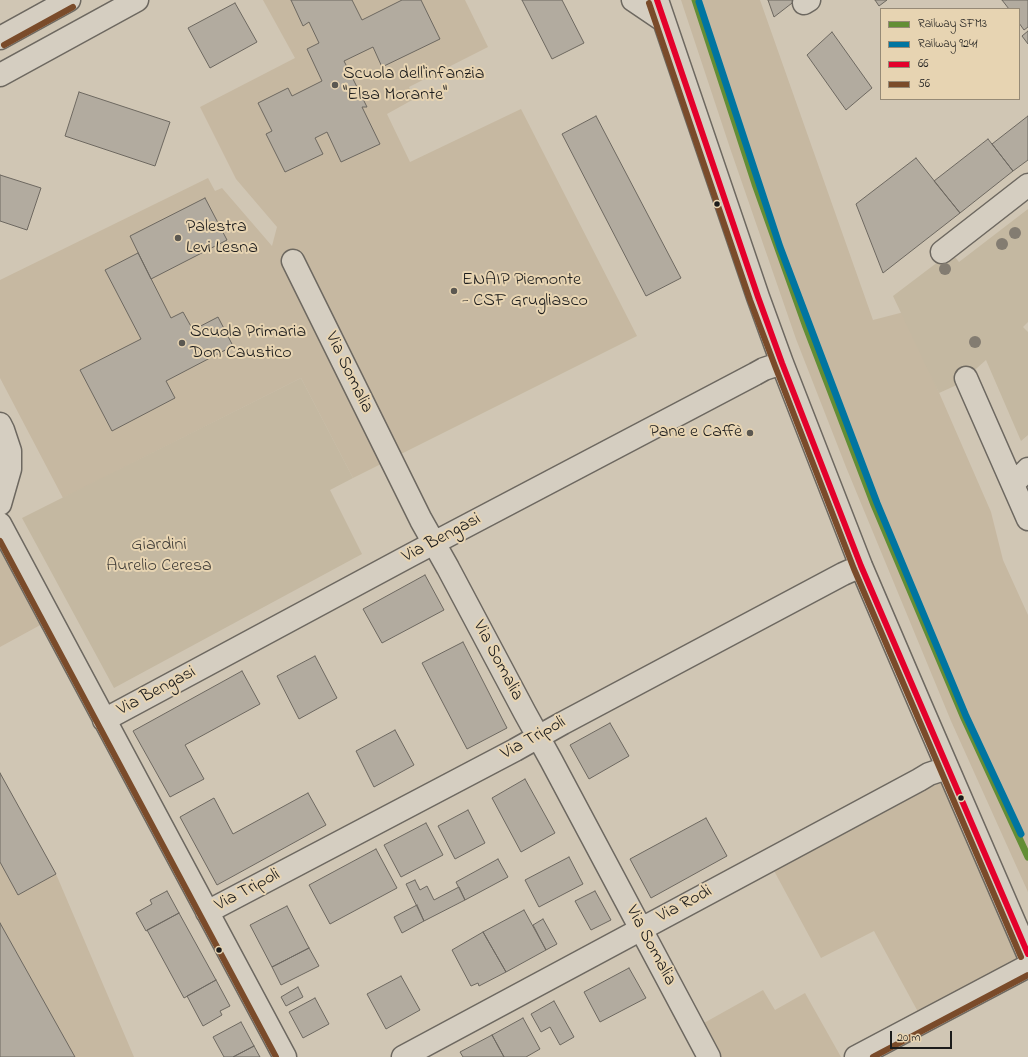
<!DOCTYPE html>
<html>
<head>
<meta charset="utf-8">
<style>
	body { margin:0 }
	#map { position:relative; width:1028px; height:1057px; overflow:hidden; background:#d0c6b4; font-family:"Indie Flower",sans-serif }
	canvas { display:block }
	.legend { position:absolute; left:880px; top:8px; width:140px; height:92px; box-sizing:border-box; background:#e7d4b2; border:1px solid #968a76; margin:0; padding:5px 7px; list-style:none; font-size:12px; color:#1c1c1c }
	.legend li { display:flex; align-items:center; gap:8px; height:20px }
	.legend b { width:20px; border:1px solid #968a76 }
	.scale { position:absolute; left:890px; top:1031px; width:62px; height:18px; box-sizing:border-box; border:2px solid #1c1c1c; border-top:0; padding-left:5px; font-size:12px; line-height:14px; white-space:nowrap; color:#1c1c1c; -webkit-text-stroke:3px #e7d4b2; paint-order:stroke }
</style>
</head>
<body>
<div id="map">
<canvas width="1028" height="1057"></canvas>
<ul class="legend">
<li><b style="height:5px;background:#638e35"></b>Railway SFM3</li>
<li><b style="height:5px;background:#0075a1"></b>Railway 9241</li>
<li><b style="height:5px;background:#e4002b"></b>66</li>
<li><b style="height:5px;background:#7a4b2a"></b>56</li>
</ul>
<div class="scale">20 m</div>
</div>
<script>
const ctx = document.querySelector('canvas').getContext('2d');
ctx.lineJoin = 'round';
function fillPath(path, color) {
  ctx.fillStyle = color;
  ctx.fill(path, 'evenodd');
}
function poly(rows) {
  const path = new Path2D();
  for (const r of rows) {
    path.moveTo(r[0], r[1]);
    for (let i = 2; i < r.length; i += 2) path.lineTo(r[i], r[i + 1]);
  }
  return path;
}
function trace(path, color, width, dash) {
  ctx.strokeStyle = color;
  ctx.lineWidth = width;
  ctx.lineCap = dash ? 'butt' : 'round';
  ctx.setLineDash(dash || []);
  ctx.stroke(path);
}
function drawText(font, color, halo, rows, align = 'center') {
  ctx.font = font + ' "Indie Flower",sans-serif';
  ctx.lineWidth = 4;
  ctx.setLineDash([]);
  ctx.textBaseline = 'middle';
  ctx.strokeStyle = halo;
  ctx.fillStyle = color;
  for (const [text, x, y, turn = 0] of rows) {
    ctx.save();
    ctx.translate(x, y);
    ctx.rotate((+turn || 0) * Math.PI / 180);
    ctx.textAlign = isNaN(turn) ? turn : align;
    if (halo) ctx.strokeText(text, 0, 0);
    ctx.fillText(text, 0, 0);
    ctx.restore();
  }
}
fillPath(poly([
	[263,0,465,0,488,47,409,87,414,99,387,114,410,162,521,109,637,336,353,478,301,378,63,498,0,378,0,280,208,178,215,191,222,188,272,246,277,227,236,179,200,107,295,58],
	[681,0,760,0,873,320,904,312,991,512,1003,560,1028,615,1028,892,951,721,846,467,796,339,730,148],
	[0,541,44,623,0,647],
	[0,773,56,874,134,1057,0,1057],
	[945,780,1026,965,923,1021,874,931,821,958,772,867],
	[763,990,775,1010,805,993,841,1057,711,1057,695,1028]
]), '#c6b8a1');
fillPath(poly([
	[1028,209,1028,322,1023,327,1028,332,1028,435,1021,441,986,360,959,384,939,393,893,296,951,252,959,262],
	[301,378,353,478,330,490,362,554,114,688,22,518]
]), '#c4b8a1');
const building = poly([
	[291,0,352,0,362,20,402,0,421,0,440,39,382,67,373,47,344,61,367,107,362,107,380,144,341,162,327,132,315,138,323,154,285,172,266,134,272,131,258,103,288,88,292,96,322,81,307,49,319,43,309,22,303,26,291,0],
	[522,0,562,0,584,43,552,59,522,0],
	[768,0,796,0,774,17,768,0],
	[875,0,887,0,879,6,875,0],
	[1002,0,1028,0,1028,27,1024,30,1019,23,1019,9,1009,9,1002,0],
	[235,3,257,42,210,68,188,28,235,3],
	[1028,31,1028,44,1022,36,1028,31],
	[832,32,872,88,846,110,807,55,832,32],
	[79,92,170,122,155,166,65,136,79,92],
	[596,116,681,278,646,296,562,134,596,116],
	[1028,116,1028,160,1013,171,992,144,1028,116],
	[988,139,1013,171,960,213,934,181,988,139],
	[916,158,960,213,883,273,856,204,916,158],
	[0,175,41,188,27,230,0,221,0,175],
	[205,198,227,240,151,279,130,236,205,198],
	[138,253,171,318,183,312,193,330,218,317,233,346,166,381,175,398,112,431,80,370,141,339,105,270,138,253],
	[425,575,444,610,382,643,363,609,425,575],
	[463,642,507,728,467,749,422,663,463,642],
	[315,656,337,698,299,719,277,676,315,656],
	[242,671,260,704,185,745,204,779,170,797,133,731,242,671],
	[610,723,629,756,589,779,570,745,610,723],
	[395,730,414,765,374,787,356,751,395,730],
	[0,773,56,874,18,895,0,862,0,773],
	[525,779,555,833,521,852,492,798,525,779],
	[308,793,326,825,217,885,180,817,214,798,233,834,308,793],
	[468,810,485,843,455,859,438,826,468,810],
	[706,818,727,856,651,898,630,859,706,818],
	[426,823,443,855,401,877,384,845,426,823],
	[376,849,397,888,330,924,309,885,376,849],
	[569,857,583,884,539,907,525,880,569,857],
	[498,859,508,877,465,900,456,882,498,859],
	[415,880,420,890,427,886,434,900,459,887,465,900,424,921,406,884,415,880],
	[167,891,179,913,146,931,136,913,152,904,150,900,167,891],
	[595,891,611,920,591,930,575,901,595,891],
	[417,905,424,921,402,933,394,917,417,905],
	[287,906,309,948,272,967,250,925,287,906],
	[524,910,546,950,506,972,483,932,524,910],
	[179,913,216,980,184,998,147,930,179,913],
	[543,919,557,944,546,950,533,925,543,919],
	[0,923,75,1057,0,1057,0,923],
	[483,932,506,972,479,986,478,983,471,986,452,950,483,932],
	[309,948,319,966,281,985,272,967,309,948],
	[629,968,646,998,600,1022,584,992,629,968],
	[401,976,420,1010,386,1029,367,994,401,976],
	[216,980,230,1006,220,1011,222,1015,203,1026,187,996,216,980],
	[298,987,303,997,286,1006,281,997,298,987],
	[315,998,329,1024,303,1038,289,1012,315,998],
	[554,1001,574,1037,560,1045,550,1027,541,1032,531,1014,554,1001],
	[523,1018,540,1049,526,1057,504,1057,492,1035,523,1018],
	[241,1022,254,1046,233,1057,224,1057,213,1037,241,1022],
	[492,1035,504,1057,463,1057,460,1052,492,1035],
	[254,1046,260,1057,233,1057,254,1046]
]);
fillPath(building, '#b2ab9f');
trace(building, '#6d6860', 1);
const minor = poly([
	[633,0,664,21],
	[657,0,758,297,782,363,861,566,920,704,1028,954],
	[804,3,809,0],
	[0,38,69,0],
	[0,75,137,0],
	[942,252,1028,185],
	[293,261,421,520,448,568,525,713,551,760,709,1057],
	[966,378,1028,519],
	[0,424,3,430,10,451,10,469,0,504],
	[1013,484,1028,469],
	[0,524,285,1057],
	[104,720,411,555,755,374,764,369,782,363],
	[207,912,515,750,563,723,843,574,861,566],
	[403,1057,919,780,929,774,947,768],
	[856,1057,1028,966]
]);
trace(minor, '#6d6860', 25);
trace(minor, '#d5cec1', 22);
trace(poly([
	[657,0,758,297,782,363,861,566,1028,954]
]), '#e4002b', 6);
trace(poly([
	[649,3,750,300,775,366,854,569,1021,957],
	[4,45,73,7],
	[0,541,276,1057],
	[873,1057,1028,975]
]), '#7a4b2a', 6);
trace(poly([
	[695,0,755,184,806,327,874,505,963,716,1028,857]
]), '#638e35', 7);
trace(poly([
	[699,2,780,247,877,503,966,716,1021,834]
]), '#0075a1', 7);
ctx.fillStyle = '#837c71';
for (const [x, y] of [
	[1015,233],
	[1002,244],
	[945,269],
	[975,342]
]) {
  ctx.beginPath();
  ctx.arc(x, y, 6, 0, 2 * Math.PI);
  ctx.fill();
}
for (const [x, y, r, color] of [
	[335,85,4,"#5b5851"],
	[717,204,3.5,"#1c1c1c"],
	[178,238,4,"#5b5851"],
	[454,291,4,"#5b5851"],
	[182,343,4,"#5b5851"],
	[750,433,4,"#5b5851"],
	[961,798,3.5,"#1c1c1c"],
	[219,950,3.5,"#1c1c1c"]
]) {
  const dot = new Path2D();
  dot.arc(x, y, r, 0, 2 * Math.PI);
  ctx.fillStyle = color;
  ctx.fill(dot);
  trace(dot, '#e7d4b2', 1.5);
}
drawText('18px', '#1c1c1c', '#e7d4b2', [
	["Scuola dell'infanzia",343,75],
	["\"Elsa Morante\"",343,96],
	["Palestra",186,228],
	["Levi Lesna",186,249],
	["ENAIP Piemonte",462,281],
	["- CSF Grugliasco",462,302],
	["Scuola Primaria",190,333],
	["Don Caustico",190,354],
	["Pane e Caffè",742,433,"right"]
], 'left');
drawText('18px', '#1c1c1c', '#e7d4b2', [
	["Via Somalia",348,373,64],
	["Via Bengasi",442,539,-28],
	["Via Somalia",497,661,62],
	["Via Bengasi",157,692,-28],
	["Via Tripoli",534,739,-29],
	["Via Tripoli",248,891,-28],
	["Via Rodi",685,905,-28],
	["Via Somalia",650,946,62]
]);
drawText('18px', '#44403a', '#e7d4b2', [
	["Giardini",159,546],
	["Aurelio Ceresa",159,567]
]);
</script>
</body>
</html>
